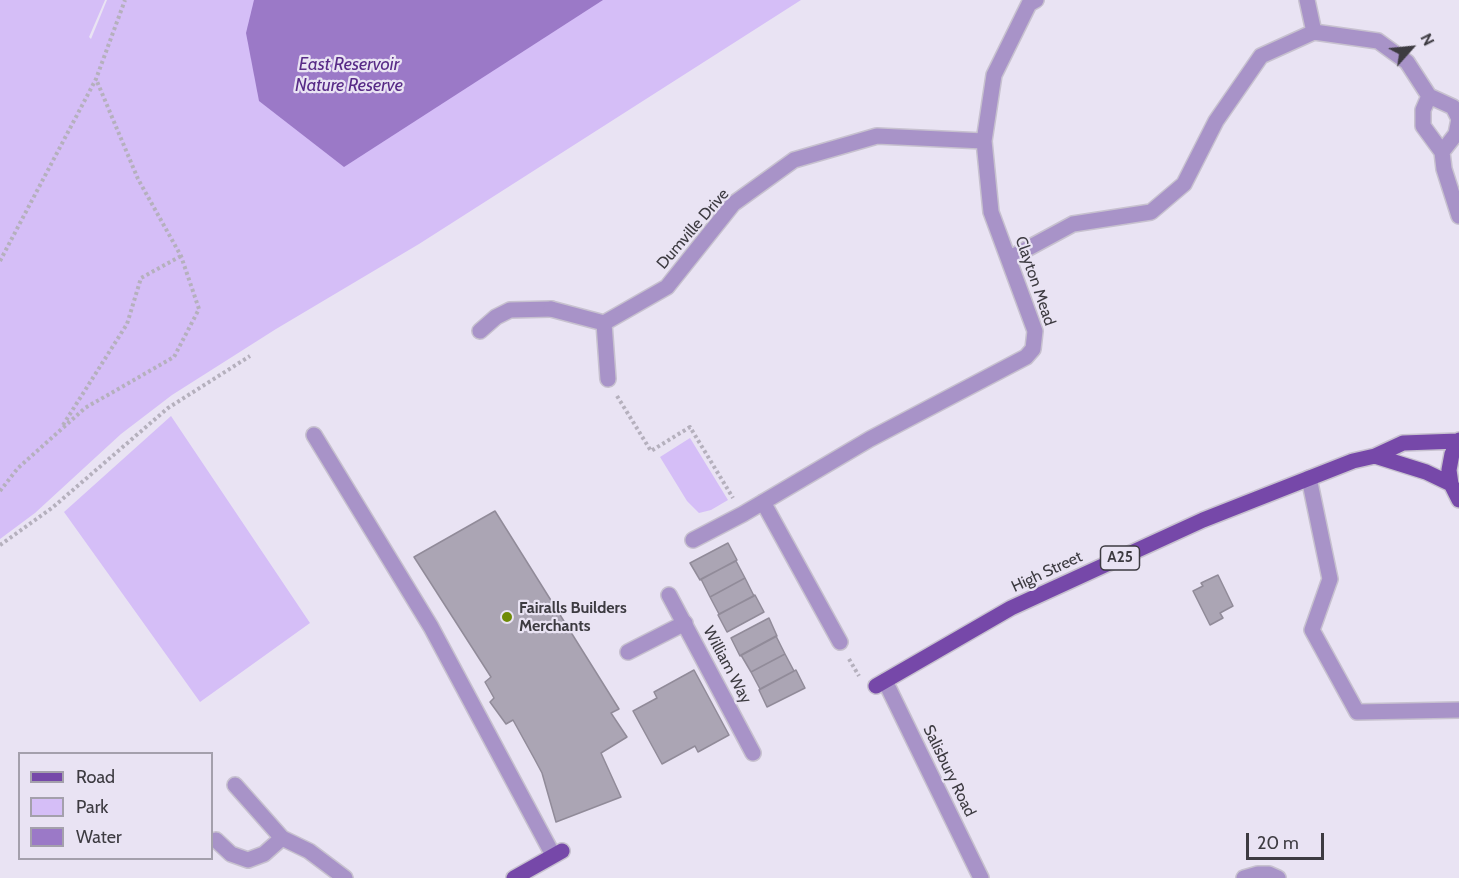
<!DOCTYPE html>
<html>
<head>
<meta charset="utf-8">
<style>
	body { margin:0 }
	#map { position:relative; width:1459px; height:878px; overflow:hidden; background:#e9e3f3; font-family:Cabin,sans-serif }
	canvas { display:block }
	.legend { position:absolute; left:18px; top:752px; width:195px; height:108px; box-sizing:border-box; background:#e9e3f3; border:2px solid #a4a0ac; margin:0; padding:8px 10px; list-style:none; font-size:18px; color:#3d3b41 }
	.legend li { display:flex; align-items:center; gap:12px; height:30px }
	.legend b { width:30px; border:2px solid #a4a0ac }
	.north { position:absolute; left:1381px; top:18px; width:60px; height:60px; -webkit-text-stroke:4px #e9e3f3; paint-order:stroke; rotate:63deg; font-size:16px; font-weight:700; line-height:24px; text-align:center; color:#3d3b41 }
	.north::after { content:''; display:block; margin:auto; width:21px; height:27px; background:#3d3b41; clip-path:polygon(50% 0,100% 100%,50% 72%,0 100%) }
	.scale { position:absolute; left:1246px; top:833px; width:78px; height:27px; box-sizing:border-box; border:3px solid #3d3b41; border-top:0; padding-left:8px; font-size:18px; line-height:21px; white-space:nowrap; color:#3d3b41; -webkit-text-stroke:4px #e9e3f3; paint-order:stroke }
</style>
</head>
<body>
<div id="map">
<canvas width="1459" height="878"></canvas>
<ul class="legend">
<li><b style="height:8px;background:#7648a9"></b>Road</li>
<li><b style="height:16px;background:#d5bef7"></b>Park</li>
<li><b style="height:16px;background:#9b79c7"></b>Water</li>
</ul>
<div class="north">N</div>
<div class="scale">20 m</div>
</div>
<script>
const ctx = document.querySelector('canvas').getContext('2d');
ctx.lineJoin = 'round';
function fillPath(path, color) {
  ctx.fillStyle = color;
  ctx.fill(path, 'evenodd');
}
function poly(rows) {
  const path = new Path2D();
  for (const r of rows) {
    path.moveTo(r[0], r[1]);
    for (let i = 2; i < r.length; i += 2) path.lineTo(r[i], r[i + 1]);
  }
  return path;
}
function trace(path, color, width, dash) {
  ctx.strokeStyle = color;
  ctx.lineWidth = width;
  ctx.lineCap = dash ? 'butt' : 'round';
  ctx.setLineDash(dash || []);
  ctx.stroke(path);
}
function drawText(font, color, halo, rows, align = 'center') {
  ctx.font = font + ' Cabin,sans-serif';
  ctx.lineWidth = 4.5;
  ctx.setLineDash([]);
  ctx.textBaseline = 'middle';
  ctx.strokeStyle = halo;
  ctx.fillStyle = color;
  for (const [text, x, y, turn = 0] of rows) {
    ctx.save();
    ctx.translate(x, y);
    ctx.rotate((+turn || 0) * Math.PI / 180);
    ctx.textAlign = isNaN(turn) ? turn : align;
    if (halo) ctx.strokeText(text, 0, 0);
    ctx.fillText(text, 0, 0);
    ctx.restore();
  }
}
fillPath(poly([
	[0,0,105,0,89,37,91,39,107,0,801,0,419,244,276,329,172,395,121,434,35,513,0,539],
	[171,416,310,623,200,702,64,512],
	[690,438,728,500,711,510,699,513,687,501,660,457]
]), '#d5bef7');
fillPath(poly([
	[254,0,603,0,344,167,259,101,246,33]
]), '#9b79c7');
const building = poly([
	[495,511,619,709,611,713,627,737,601,753,621,797,556,822,542,773,534,758,513,720,506,724,490,702,494,698,485,682,491,677,414,557,495,511],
	[728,543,737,560,700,580,690,563,728,543],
	[736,561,745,578,710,597,701,579,736,561],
	[1218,575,1233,606,1220,613,1223,618,1210,625,1193,591,1203,586,1201,583,1218,575],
	[745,578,754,596,719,614,710,597,745,578],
	[755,595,764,612,727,632,718,615,755,595],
	[769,618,777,636,740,656,731,638,769,618],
	[776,636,785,654,751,672,741,655,776,636],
	[785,654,794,671,760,689,751,672,785,654],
	[694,670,729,735,698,752,695,746,662,764,633,711,657,698,654,692,694,670],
	[796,670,805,688,767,707,759,690,796,670]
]);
fillPath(building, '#aba5b4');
trace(building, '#918b99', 1.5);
const lane = poly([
	[480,331,496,317,510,310,551,309],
	[314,435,431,627,553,855],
	[628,652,685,623],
	[235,785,282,838,309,851,345,878],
	[216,840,231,854,248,860,264,854,282,838]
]);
const street = poly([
	[1307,0,1314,32],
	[1429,96,1423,110,1423,126,1442,152,1444,169,1459,216],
	[1010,258,1073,224,1151,212,1184,184,1216,121,1261,56,1314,32,1378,41,1407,62,1429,96,1453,107,1459,119,1456,134,1442,152],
	[551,309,604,323,667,287,733,204,794,160,877,136,984,141],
	[604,323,608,379],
	[1309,478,1330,579,1312,630,1357,712,1459,710],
	[763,502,840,642],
	[693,540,743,514,870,439,1026,357,1033,349,1035,331,991,212,984,141,994,75,1029,4,1036,0],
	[669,595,753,753],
	[885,681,981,878],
	[1244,878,1258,874,1269,874,1278,878]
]);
const primary = poly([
	[1459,440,1452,454,1449,470,1451,484,1459,500],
	[1375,456,1426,472,1451,484],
	[876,686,1011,608,1203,520,1353,461,1375,456,1403,443,1458,441],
	[514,878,562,851]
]);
trace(lane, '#c7c1cf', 18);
trace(street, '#c7c1cf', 18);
trace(primary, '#c7c1cf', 18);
trace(poly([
	[0,261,96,79,125,0],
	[617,396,651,451,690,427,733,498],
	[63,425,127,324,141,278,181,256],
	[0,491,18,468,85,408,174,357,199,309,181,256,138,179,96,79],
	[0,545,52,508,168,408,250,356],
	[849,659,859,676]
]), '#b5b0bd', 4, [3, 3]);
trace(lane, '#a893c8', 15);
trace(street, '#a893c8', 15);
trace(primary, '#7648a9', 15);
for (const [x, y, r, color] of [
	[507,617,6,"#6f8b06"]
]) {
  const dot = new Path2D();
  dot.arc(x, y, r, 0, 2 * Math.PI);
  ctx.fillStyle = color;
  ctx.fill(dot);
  trace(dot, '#e9e3f3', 2);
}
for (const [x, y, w] of [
	[1120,558,39]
]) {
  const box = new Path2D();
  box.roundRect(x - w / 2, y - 12, w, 24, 4.5);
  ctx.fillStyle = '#e9e3f3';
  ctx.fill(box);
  trace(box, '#3d3b41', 1.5);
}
drawText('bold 15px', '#3d3b41', null, [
	["A25",1120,558]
]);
drawText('16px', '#3d3b41', '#e9e3f3', [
	["Dumville Drive",693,229,-49],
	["Clayton Mead",1035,281,71],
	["High Street",1047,572,-25],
	["William Way",727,665,62],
	["Salisbury Road",949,771,64]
]);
drawText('bold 16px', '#3d3b41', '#e9e3f3', [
	["Fairalls Builders",519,608],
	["Merchants",519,626]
], 'left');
drawText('italic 18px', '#582b87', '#e9e3f3', [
	["East Reservoir",349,65],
	["Nature Reserve",349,86]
]);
</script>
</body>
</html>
